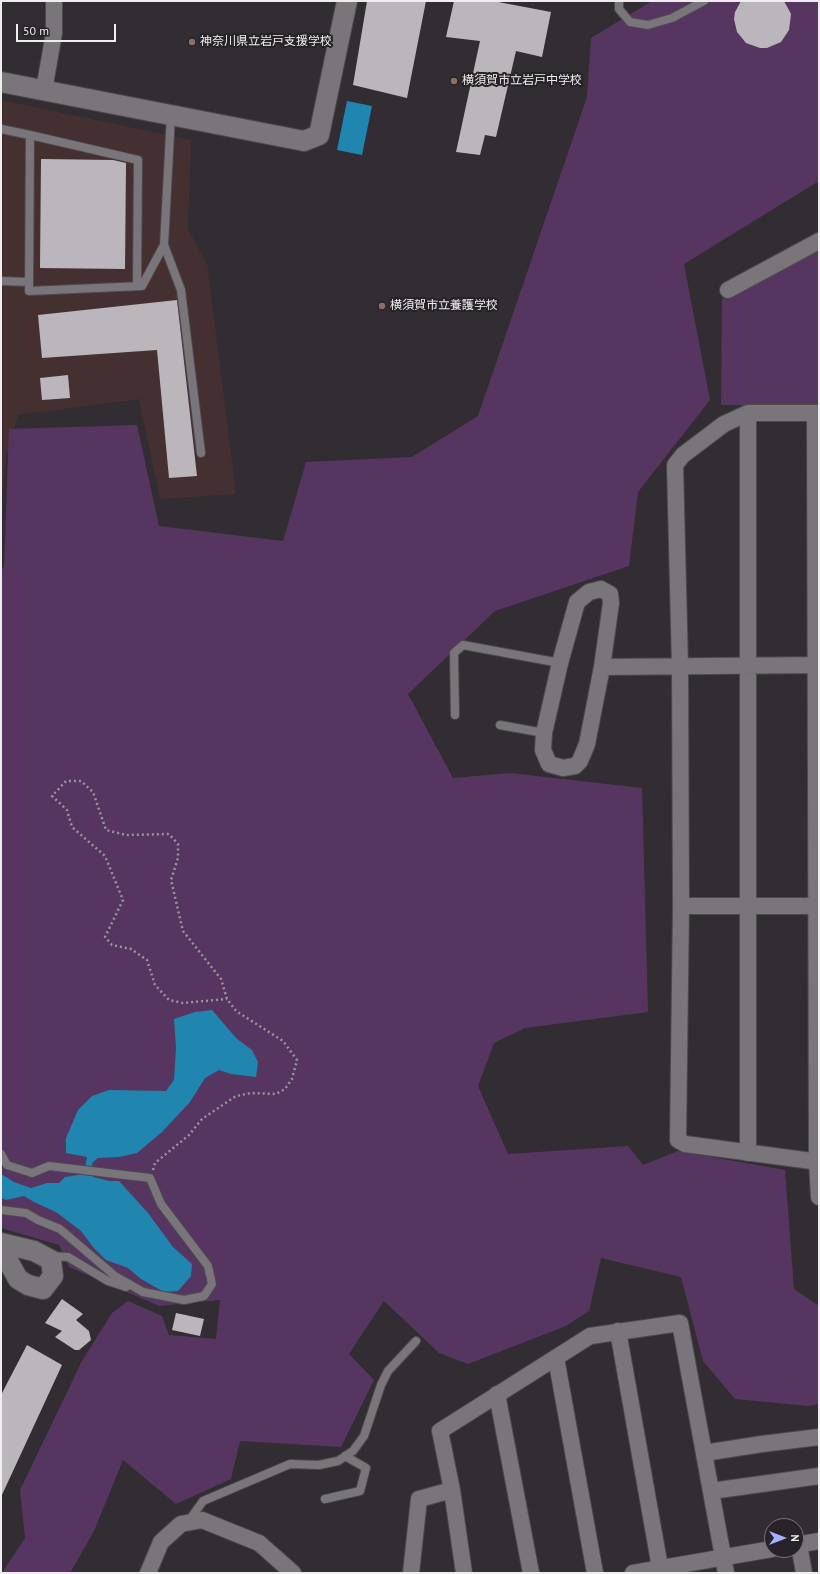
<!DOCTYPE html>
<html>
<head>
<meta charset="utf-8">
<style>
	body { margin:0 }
	#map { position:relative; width:820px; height:1574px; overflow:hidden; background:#312d32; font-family:"PT Sans",sans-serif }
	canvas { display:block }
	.frame { position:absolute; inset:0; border:2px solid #f0edf1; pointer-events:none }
	.north { position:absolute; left:764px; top:1518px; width:40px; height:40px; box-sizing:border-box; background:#272328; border:1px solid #777478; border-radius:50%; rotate:90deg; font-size:11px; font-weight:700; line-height:16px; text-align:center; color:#f0edf1 }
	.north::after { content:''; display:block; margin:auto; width:14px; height:18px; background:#a5b1fc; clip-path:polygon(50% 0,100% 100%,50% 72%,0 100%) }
	.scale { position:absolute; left:16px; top:24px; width:100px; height:18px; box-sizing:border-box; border:2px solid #f0edf1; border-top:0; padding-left:5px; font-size:12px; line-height:14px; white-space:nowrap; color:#f0edf1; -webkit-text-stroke:3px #272328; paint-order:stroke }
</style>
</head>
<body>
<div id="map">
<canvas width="820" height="1574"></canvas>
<div class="frame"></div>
<div class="north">N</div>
<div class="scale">50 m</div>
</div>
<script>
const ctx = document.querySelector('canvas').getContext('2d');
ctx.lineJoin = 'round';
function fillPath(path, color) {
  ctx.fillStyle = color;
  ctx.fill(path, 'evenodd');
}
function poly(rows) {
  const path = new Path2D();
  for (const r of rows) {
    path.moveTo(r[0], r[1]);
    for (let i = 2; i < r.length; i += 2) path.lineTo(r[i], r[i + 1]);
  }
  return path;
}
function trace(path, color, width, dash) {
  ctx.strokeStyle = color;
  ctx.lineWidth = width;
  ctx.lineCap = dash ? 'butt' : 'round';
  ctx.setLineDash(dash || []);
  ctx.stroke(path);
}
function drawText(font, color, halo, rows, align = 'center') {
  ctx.font = font + ' "PT Sans","Noto Sans JP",sans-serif';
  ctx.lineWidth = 4;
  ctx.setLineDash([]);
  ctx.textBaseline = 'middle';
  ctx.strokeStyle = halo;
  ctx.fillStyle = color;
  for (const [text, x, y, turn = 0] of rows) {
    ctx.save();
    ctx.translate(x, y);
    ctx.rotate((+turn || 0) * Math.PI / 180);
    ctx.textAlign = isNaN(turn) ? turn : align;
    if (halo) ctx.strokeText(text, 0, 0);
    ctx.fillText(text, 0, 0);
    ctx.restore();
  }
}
fillPath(poly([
	[1,100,191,140,188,229,207,264,236,494,160,499,139,399,18,415,6,458,1,505]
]), '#453031');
fillPath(poly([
	[652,1,819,1,819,181,684,264,710,400,638,492,629,566,495,611,408,694,453,778,510,773,642,788,648,1012,525,1028,494,1043,478,1086,508,1154,628,1146,643,1165,678,1151,785,1170,794,1289,819,1306,819,1404,808,1406,735,1399,703,1361,681,1277,601,1258,589,1311,566,1326,468,1364,439,1353,384,1301,349,1354,374,1380,341,1447,240,1441,231,1479,176,1504,123,1460,94,1531,70,1573,2,1573,25,1538,20,1490,82,1361,112,1313,128,1301,162,1316,169,1335,216,1339,220,1300,159,1306,69,1267,59,1245,1,1228,1,571,4,566,9,429,137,425,159,526,283,541,306,462,412,457,478,416,587,97,591,38],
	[819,246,819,405,721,405,722,299]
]), '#563661');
fillPath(poly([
	[347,101,372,106,362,155,337,150],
	[212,1010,237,1039,252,1050,258,1062,256,1077,231,1074,219,1070,205,1078,190,1102,162,1132,137,1153,119,1157,98,1158,92,1163,93,1177,110,1181,119,1181,148,1213,173,1247,192,1264,191,1276,178,1291,164,1292,141,1279,128,1268,106,1260,93,1247,81,1231,56,1212,34,1202,24,1196,6,1200,1,1198,1,1174,14,1182,31,1188,47,1183,59,1183,65,1177,84,1174,87,1157,66,1153,66,1138,78,1110,92,1096,109,1090,166,1091,174,1080,176,1048,174,1019,195,1012]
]), '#2085af');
fillPath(poly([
	[367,1,426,1,407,98,353,85],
	[454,1,493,1,551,12,542,57,516,51,496,137,485,135,480,155,456,152,480,41,446,37],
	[741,1,784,1,791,14,789,30,781,42,767,48,760,48,746,43,737,32,734,19,735,12],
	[41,159,113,160,126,163,125,269,40,268],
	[177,300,197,476,169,478,157,350,42,358,38,315],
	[68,375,70,398,42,400,40,378],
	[62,1299,83,1314,76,1320,89,1331,91,1340,79,1350,75,1350,55,1337,62,1331,45,1323],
	[176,1313,204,1319,200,1336,172,1330],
	[27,1345,62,1365,1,1497,1,1395]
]), '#bbb6bc');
const service = poly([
	[619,1,619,9,630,22,648,25,672,18,704,1],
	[171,115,164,245,181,290,201,453],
	[1,129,30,135],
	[1,281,29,282],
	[137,286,138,160,30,135,29,291,142,286,164,245],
	[455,715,454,653,463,645,560,663],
	[500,725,544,733],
	[1,1154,7,1165,32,1173,49,1166,150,1178,161,1204,208,1266,212,1284,204,1296,184,1300,143,1292,115,1276,60,1229,38,1220,26,1213,1,1210],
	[49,1256,68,1257,108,1281,126,1287],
	[325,1499,360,1491,366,1468,345,1456],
	[188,1522,203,1501,290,1464,319,1465,338,1461,353,1451,364,1436,381,1385,388,1371,416,1341]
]);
const minor = poly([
	[44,90,54,33,54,1],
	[728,290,819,241],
	[748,413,748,1153],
	[815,413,817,1162,819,1197],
	[819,413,748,413,724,424,683,455,675,465,680,666,681,906,678,1140,685,1144,819,1162],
	[601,589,610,594,611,603,602,667,587,744,580,761,575,766,563,768,549,764,543,750,544,733,560,663,577,602,589,592,601,589],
	[602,667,819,665],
	[681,906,819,906],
	[618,1331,661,1573],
	[556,1358,595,1573],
	[497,1394,531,1573],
	[704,1453,762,1444,819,1437],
	[711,1491,819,1476],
	[799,1544,804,1573],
	[796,1545,819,1541],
	[148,1573,161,1542,181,1524,202,1520,259,1543,293,1573],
	[411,1573,419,1499,452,1490],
	[464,1573,452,1490,440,1431,590,1336,680,1323,726,1573],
	[633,1573,772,1549]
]);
const tertiary = poly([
	[1,82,304,141,319,135,347,1],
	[1,1243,34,1251,51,1260,53,1276,43,1289,28,1285,18,1279,1,1248]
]);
trace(service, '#4d4a4e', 10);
trace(minor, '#4d4a4e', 18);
trace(tertiary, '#4d4a4e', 22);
trace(poly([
	[153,1170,155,1163,189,1135,202,1119,236,1096,251,1093,276,1094,285,1089,292,1079,297,1060,283,1041,236,1011,227,999,221,979,183,931,171,880,178,858,178,844,169,834,126,835,106,830,93,792,81,781,66,781,52,796,67,810,72,827,105,856,123,900,105,937,112,945,131,949,147,960,155,985,169,1000,183,1003,227,999]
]), '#99959a', 2.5, [2, 3]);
trace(service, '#79757a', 8);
trace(minor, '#79757a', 16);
trace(tertiary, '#79757a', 20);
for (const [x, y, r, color] of [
	[192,42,4,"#8d6e63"],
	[454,81,4,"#8d6e63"],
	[382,306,4,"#8d6e63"]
]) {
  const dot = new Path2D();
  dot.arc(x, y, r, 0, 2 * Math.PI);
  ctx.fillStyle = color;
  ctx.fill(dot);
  trace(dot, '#272328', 1.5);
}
drawText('12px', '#f0edf1', '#272328', [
	["神奈川県立岩戸支援学校",200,42],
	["横須賀市立岩戸中学校",462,81],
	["横須賀市立養護学校",390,306]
], 'left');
</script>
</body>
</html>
